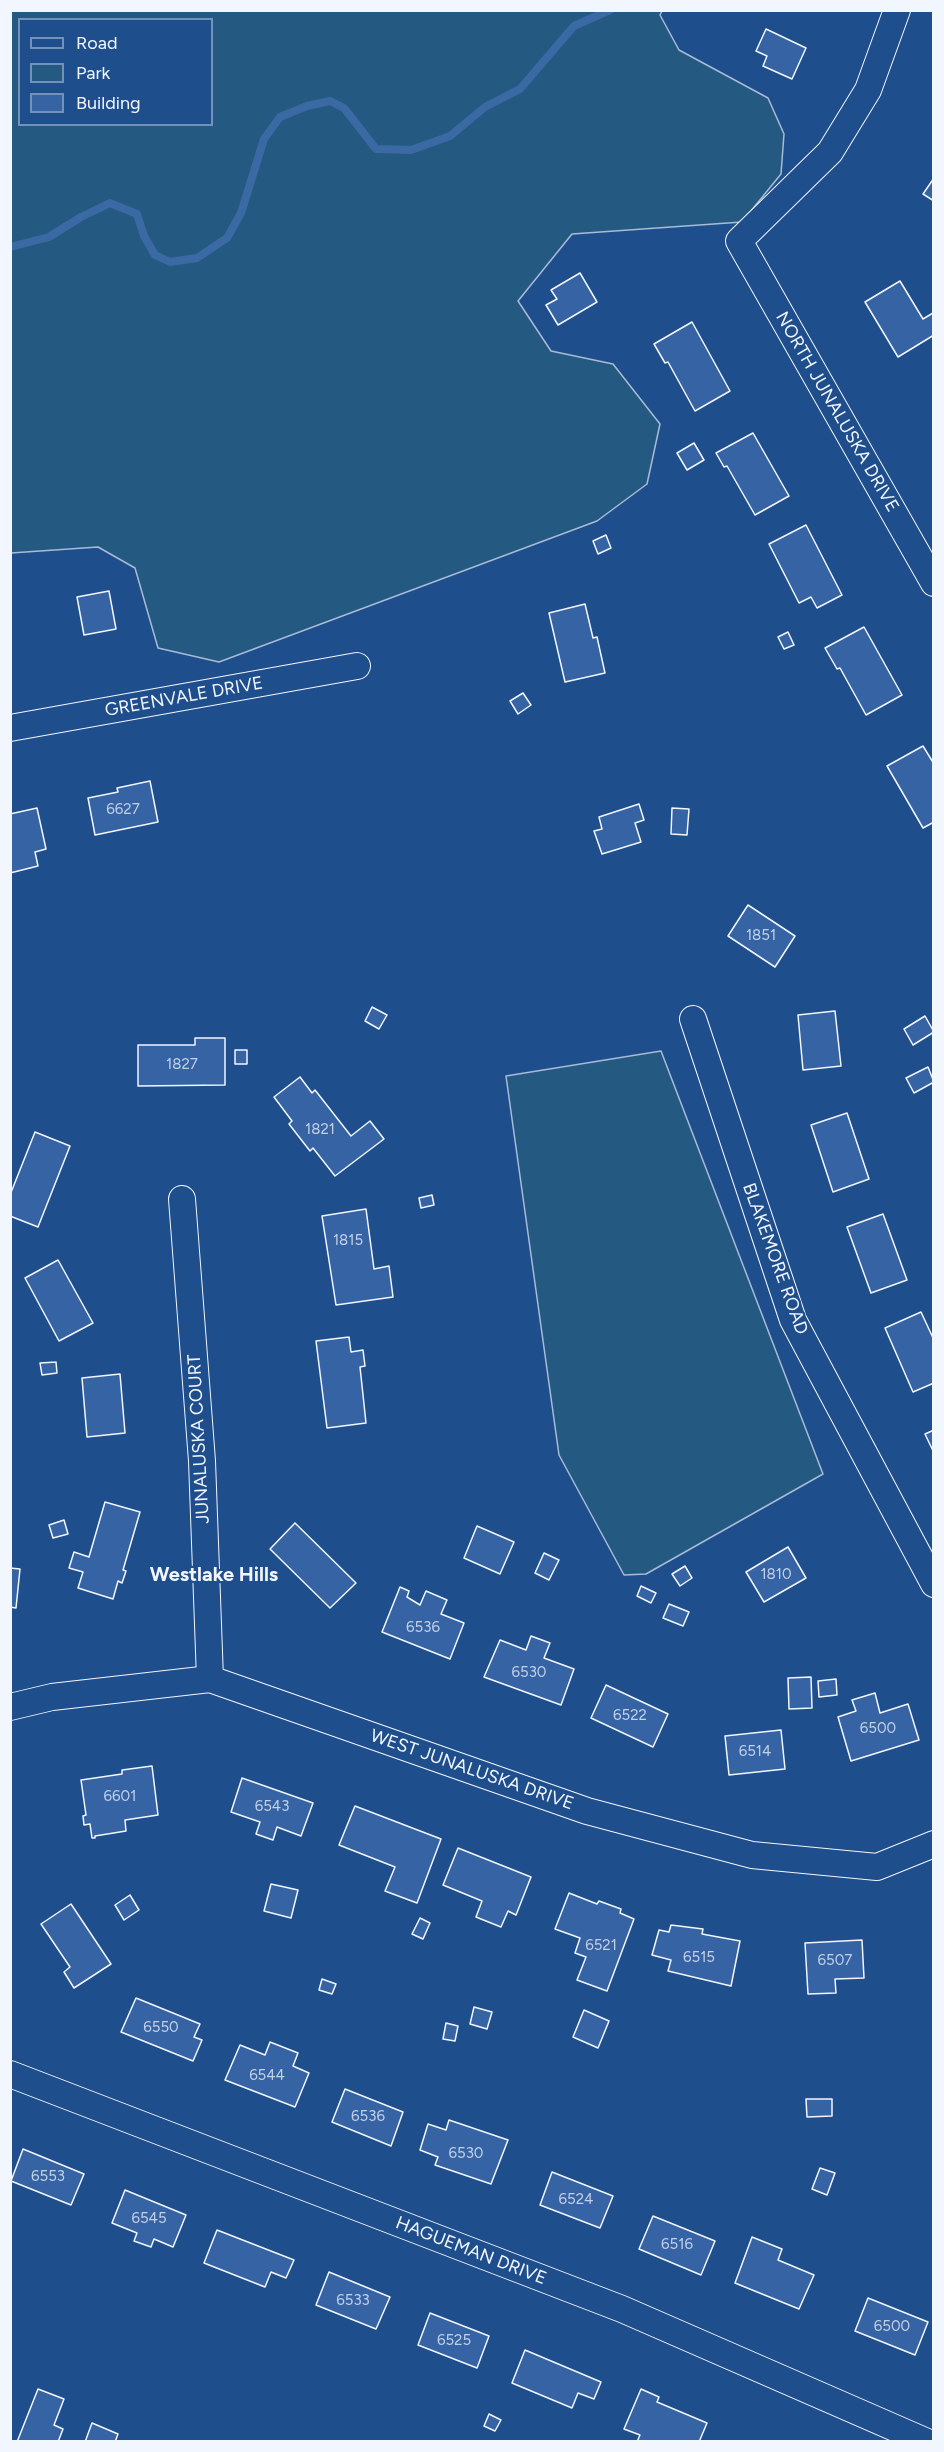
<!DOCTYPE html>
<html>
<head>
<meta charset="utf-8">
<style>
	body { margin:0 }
	#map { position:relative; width:944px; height:2452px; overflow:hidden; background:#1f4e8c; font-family:Figtree,sans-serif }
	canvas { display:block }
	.frame { position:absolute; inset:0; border:12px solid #f2f6ff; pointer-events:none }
	.legend { position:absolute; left:18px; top:18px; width:195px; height:108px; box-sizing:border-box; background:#1f4e8c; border:2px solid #7391ba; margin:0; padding:8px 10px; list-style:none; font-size:18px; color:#f2f6ff }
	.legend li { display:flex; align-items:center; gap:12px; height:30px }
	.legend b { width:30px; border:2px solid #7391ba }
</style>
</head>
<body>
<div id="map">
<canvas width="944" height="2452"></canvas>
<div class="frame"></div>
<ul class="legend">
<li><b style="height:8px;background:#1f4e8c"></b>Road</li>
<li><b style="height:16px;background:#245a82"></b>Park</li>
<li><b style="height:16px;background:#3563a3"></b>Building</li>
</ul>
</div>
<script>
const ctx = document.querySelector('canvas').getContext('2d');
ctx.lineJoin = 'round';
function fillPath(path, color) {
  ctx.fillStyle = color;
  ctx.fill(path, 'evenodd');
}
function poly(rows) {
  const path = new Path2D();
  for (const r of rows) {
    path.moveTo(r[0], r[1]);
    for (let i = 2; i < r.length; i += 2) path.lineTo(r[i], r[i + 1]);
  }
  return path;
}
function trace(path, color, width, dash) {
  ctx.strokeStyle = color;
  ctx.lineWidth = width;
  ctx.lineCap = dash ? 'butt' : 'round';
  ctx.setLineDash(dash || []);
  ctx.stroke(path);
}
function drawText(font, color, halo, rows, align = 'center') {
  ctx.font = font + ' Figtree,sans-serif';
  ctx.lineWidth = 4.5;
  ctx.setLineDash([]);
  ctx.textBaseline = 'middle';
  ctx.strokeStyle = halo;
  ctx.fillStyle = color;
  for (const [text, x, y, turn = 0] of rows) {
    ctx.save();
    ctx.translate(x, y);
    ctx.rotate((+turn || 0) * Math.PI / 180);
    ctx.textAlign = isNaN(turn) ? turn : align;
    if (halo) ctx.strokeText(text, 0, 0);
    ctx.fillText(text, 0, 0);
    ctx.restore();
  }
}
const green = poly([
	[11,11,662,11,660,15,679,50,768,98,784,134,781,174,742,222,572,234,518,301,551,351,613,364,660,424,647,484,597,521,219,662,158,648,135,568,98,547,11,553,11,11],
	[20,20,212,20,212,124,20,124,20,20],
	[661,1051,823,1474,646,1574,624,1575,559,1455,506,1076,661,1051]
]);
fillPath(green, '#245a82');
trace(green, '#a8bbd7', 1.5);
trace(poly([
	[10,247,49,237,81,217,110,203,137,214,144,236,155,255,170,262,197,258,227,238,241,213,264,139,280,117,307,106,330,101,344,108,376,149,411,150,450,136,485,107,520,89,574,26,610,10]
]), '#3b69a3', 8);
const building = poly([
	[766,29,806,48,792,79,763,66,767,56,756,51,766,29],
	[934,178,934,201,923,194,934,178],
	[580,273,597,302,558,325,546,305,557,299,551,290,580,273],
	[900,281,923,319,933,313,934,335,898,357,865,302,900,281],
	[692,322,730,391,695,411,668,362,665,363,654,344,692,322],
	[753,433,789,496,755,515,727,466,724,467,716,453,753,433],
	[694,443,704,460,687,470,677,453,694,443],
	[806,525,842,595,817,608,811,597,799,603,769,544,806,525],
	[606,535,611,548,598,554,593,541,606,535],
	[109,591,116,629,84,635,77,597,109,591],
	[585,604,593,638,597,637,605,673,565,682,549,613,585,604],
	[864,627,902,695,866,715,840,668,837,669,825,648,864,627],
	[788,632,794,645,784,649,778,637,788,632],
	[523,693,531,705,518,714,510,701,523,693],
	[923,746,934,764,934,822,923,828,887,766,923,746],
	[150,781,158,822,95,835,88,798,118,792,117,788,150,781],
	[639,804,644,820,635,823,641,842,602,854,594,831,602,829,599,817,639,804],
	[37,808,46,849,35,852,38,866,10,873,10,814,37,808],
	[672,808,689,809,687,835,671,834,672,808],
	[748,905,795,936,775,967,728,936,748,905],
	[372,1007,387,1015,379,1029,365,1021,372,1007],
	[835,1011,841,1066,803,1070,798,1015,835,1011],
	[925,1016,934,1032,913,1045,904,1029,925,1016],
	[195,1038,225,1038,225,1085,138,1086,138,1045,195,1045,195,1038],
	[235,1050,247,1050,247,1064,235,1064,235,1050],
	[928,1067,934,1082,914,1093,906,1078,928,1067],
	[300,1077,312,1093,315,1090,351,1136,370,1121,384,1139,335,1176,313,1148,310,1151,289,1124,292,1121,274,1097,300,1077],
	[847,1113,869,1179,833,1192,811,1125,847,1113],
	[35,1132,70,1146,38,1227,10,1216,10,1195,35,1132],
	[432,1195,434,1205,421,1208,419,1198,432,1195],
	[366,1209,374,1269,389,1266,393,1297,336,1305,322,1216,366,1209],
	[883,1214,907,1280,871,1293,847,1227,883,1214],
	[58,1260,93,1323,59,1341,25,1278,58,1260],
	[921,1312,934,1340,934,1383,913,1392,885,1328,921,1312],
	[349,1337,351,1352,363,1350,365,1366,360,1367,366,1423,327,1428,316,1341,349,1337],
	[56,1362,57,1373,42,1375,40,1363,56,1362],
	[120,1374,125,1433,87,1437,82,1378,120,1374],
	[934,1430,934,1453,925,1434,934,1430],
	[105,1502,140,1512,123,1570,126,1571,122,1583,118,1581,113,1599,78,1588,83,1572,69,1568,74,1552,89,1557,105,1502],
	[64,1520,68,1534,53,1538,49,1525,64,1520],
	[295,1523,356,1583,330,1608,270,1549,295,1523],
	[477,1526,514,1542,500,1574,464,1558,477,1526],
	[788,1547,806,1578,764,1602,746,1572,788,1547],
	[544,1553,559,1560,549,1580,535,1573,544,1553],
	[685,1566,692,1578,680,1586,672,1574,685,1566],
	[10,1568,20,1569,16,1608,10,1607,10,1568],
	[641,1586,656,1593,651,1603,637,1596,641,1586],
	[400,1587,409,1591,407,1597,420,1605,426,1591,447,1600,441,1614,464,1623,450,1659,382,1632,400,1587],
	[669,1604,689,1612,683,1626,663,1618,669,1604],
	[531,1636,550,1643,544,1658,574,1669,561,1705,484,1677,500,1640,526,1650,531,1636],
	[811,1677,812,1708,789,1709,788,1678,811,1677],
	[836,1679,837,1695,819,1697,818,1681,836,1679],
	[606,1685,668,1714,653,1747,591,1718,606,1685],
	[875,1693,880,1713,908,1704,919,1740,851,1761,838,1717,856,1711,852,1700,875,1693],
	[781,1730,785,1769,729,1775,725,1736,781,1730],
	[152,1766,158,1815,125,1820,126,1831,95,1836,95,1838,92,1838,90,1824,84,1825,83,1816,86,1815,81,1780,122,1774,122,1770,152,1766],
	[242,1778,313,1803,301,1836,277,1827,273,1840,256,1834,260,1822,231,1812,242,1778],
	[355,1806,441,1839,417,1903,385,1891,395,1867,339,1845,355,1806],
	[458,1848,531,1877,516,1915,508,1911,501,1927,476,1917,482,1901,443,1885,458,1848],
	[271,1884,298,1890,291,1918,264,1911,271,1884],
	[569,1893,597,1904,599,1901,621,1909,620,1913,634,1919,607,1991,577,1980,586,1957,575,1953,580,1938,555,1929,569,1893],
	[130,1895,139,1910,124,1920,115,1905,130,1895],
	[71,1904,111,1964,74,1988,64,1972,70,1967,41,1924,71,1904],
	[420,1918,430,1923,423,1939,412,1934,420,1918],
	[671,1925,703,1929,702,1934,740,1941,731,1986,668,1971,671,1960,652,1955,659,1930,669,1932,671,1925],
	[862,1940,864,1978,835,1979,836,1993,808,1994,805,1943,862,1940],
	[322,1979,336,1984,332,1994,319,1990,322,1979],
	[136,1998,200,2024,194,2037,202,2040,193,2061,121,2032,136,1998],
	[474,2007,492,2012,487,2029,470,2024,474,2007],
	[584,2010,609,2021,598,2048,573,2037,584,2010],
	[446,2023,458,2026,455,2041,443,2039,446,2023],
	[270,2042,298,2053,293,2066,309,2073,295,2107,225,2080,240,2045,265,2055,270,2042],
	[345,2089,403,2112,391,2146,332,2122,345,2089],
	[806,2099,832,2099,832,2116,807,2117,806,2099],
	[449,2120,508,2140,491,2184,435,2165,438,2157,420,2150,428,2124,446,2130,449,2120],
	[23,2149,84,2174,71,2205,11,2181,23,2149],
	[820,2168,835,2173,827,2195,812,2189,820,2168],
	[552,2172,613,2196,600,2228,540,2205,552,2172],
	[125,2190,186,2215,173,2247,154,2239,151,2247,134,2241,137,2233,112,2223,125,2190],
	[653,2216,715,2241,701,2275,639,2249,653,2216],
	[217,2230,294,2260,286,2278,271,2272,265,2287,204,2263,217,2230],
	[752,2237,782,2249,778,2260,814,2275,799,2309,735,2283,752,2237],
	[329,2272,390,2297,376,2329,316,2305,329,2272],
	[868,2298,928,2322,915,2355,855,2331,868,2298],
	[430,2313,489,2336,477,2368,418,2345,430,2313],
	[525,2350,601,2382,594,2399,578,2393,572,2408,512,2383,525,2350],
	[38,2389,64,2399,54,2425,63,2429,58,2442,17,2442,38,2389],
	[641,2389,659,2397,657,2402,707,2423,699,2442,637,2442,640,2435,624,2429,641,2389],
	[489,2414,501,2420,495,2431,484,2426,489,2414],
	[92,2423,118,2434,115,2442,85,2442,92,2423]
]);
fillPath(building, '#3563a3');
trace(building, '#f2f6ff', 1.5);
const street = poly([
	[897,10,868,90,830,152,739,241,934,583],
	[10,728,357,666],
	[693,1019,793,1320,934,1584],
	[182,1199,202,1461,210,1679],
	[10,1707,52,1697,210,1679,587,1811,752,1855,877,1867,934,1844],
	[10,2074,622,2309,927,2442]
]);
trace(street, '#f2f6ff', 28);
trace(street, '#1f4e8c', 26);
drawText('15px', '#c3d1e8', null, [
	["6627",123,810],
	["1851",761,936],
	["1827",182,1065],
	["1821",320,1130],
	["1815",348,1241],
	["1810",776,1575],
	["6536",423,1628],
	["6530",529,1673],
	["6522",630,1716],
	["6500",878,1729],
	["6514",755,1752],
	["6601",120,1797],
	["6543",272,1807],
	["6521",601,1946],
	["6515",699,1958],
	["6507",835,1961],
	["6550",161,2028],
	["6544",267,2076],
	["6536",368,2117],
	["6530",466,2154],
	["6553",48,2177],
	["6524",576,2200],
	["6545",149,2219],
	["6516",677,2245],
	["6533",353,2301],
	["6500",892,2327],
	["6525",454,2341]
]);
drawText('18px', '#f2f6ff', '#1f4e8c', [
	["NORTH JUNALUSKA DRIVE",837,412,60],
	["GREENVALE DRIVE",184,697,-10],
	["BLAKEMORE ROAD",775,1259,70],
	["JUNALUSKA COURT",199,1439,-93],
	["WEST JUNALUSKA DRIVE",472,1770,19],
	["HAGUEMAN DRIVE",471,2251,21]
]);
drawText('bold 20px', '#f2f6ff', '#1f4e8c', [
	["Westlake Hills",214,1575]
]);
</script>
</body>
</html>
